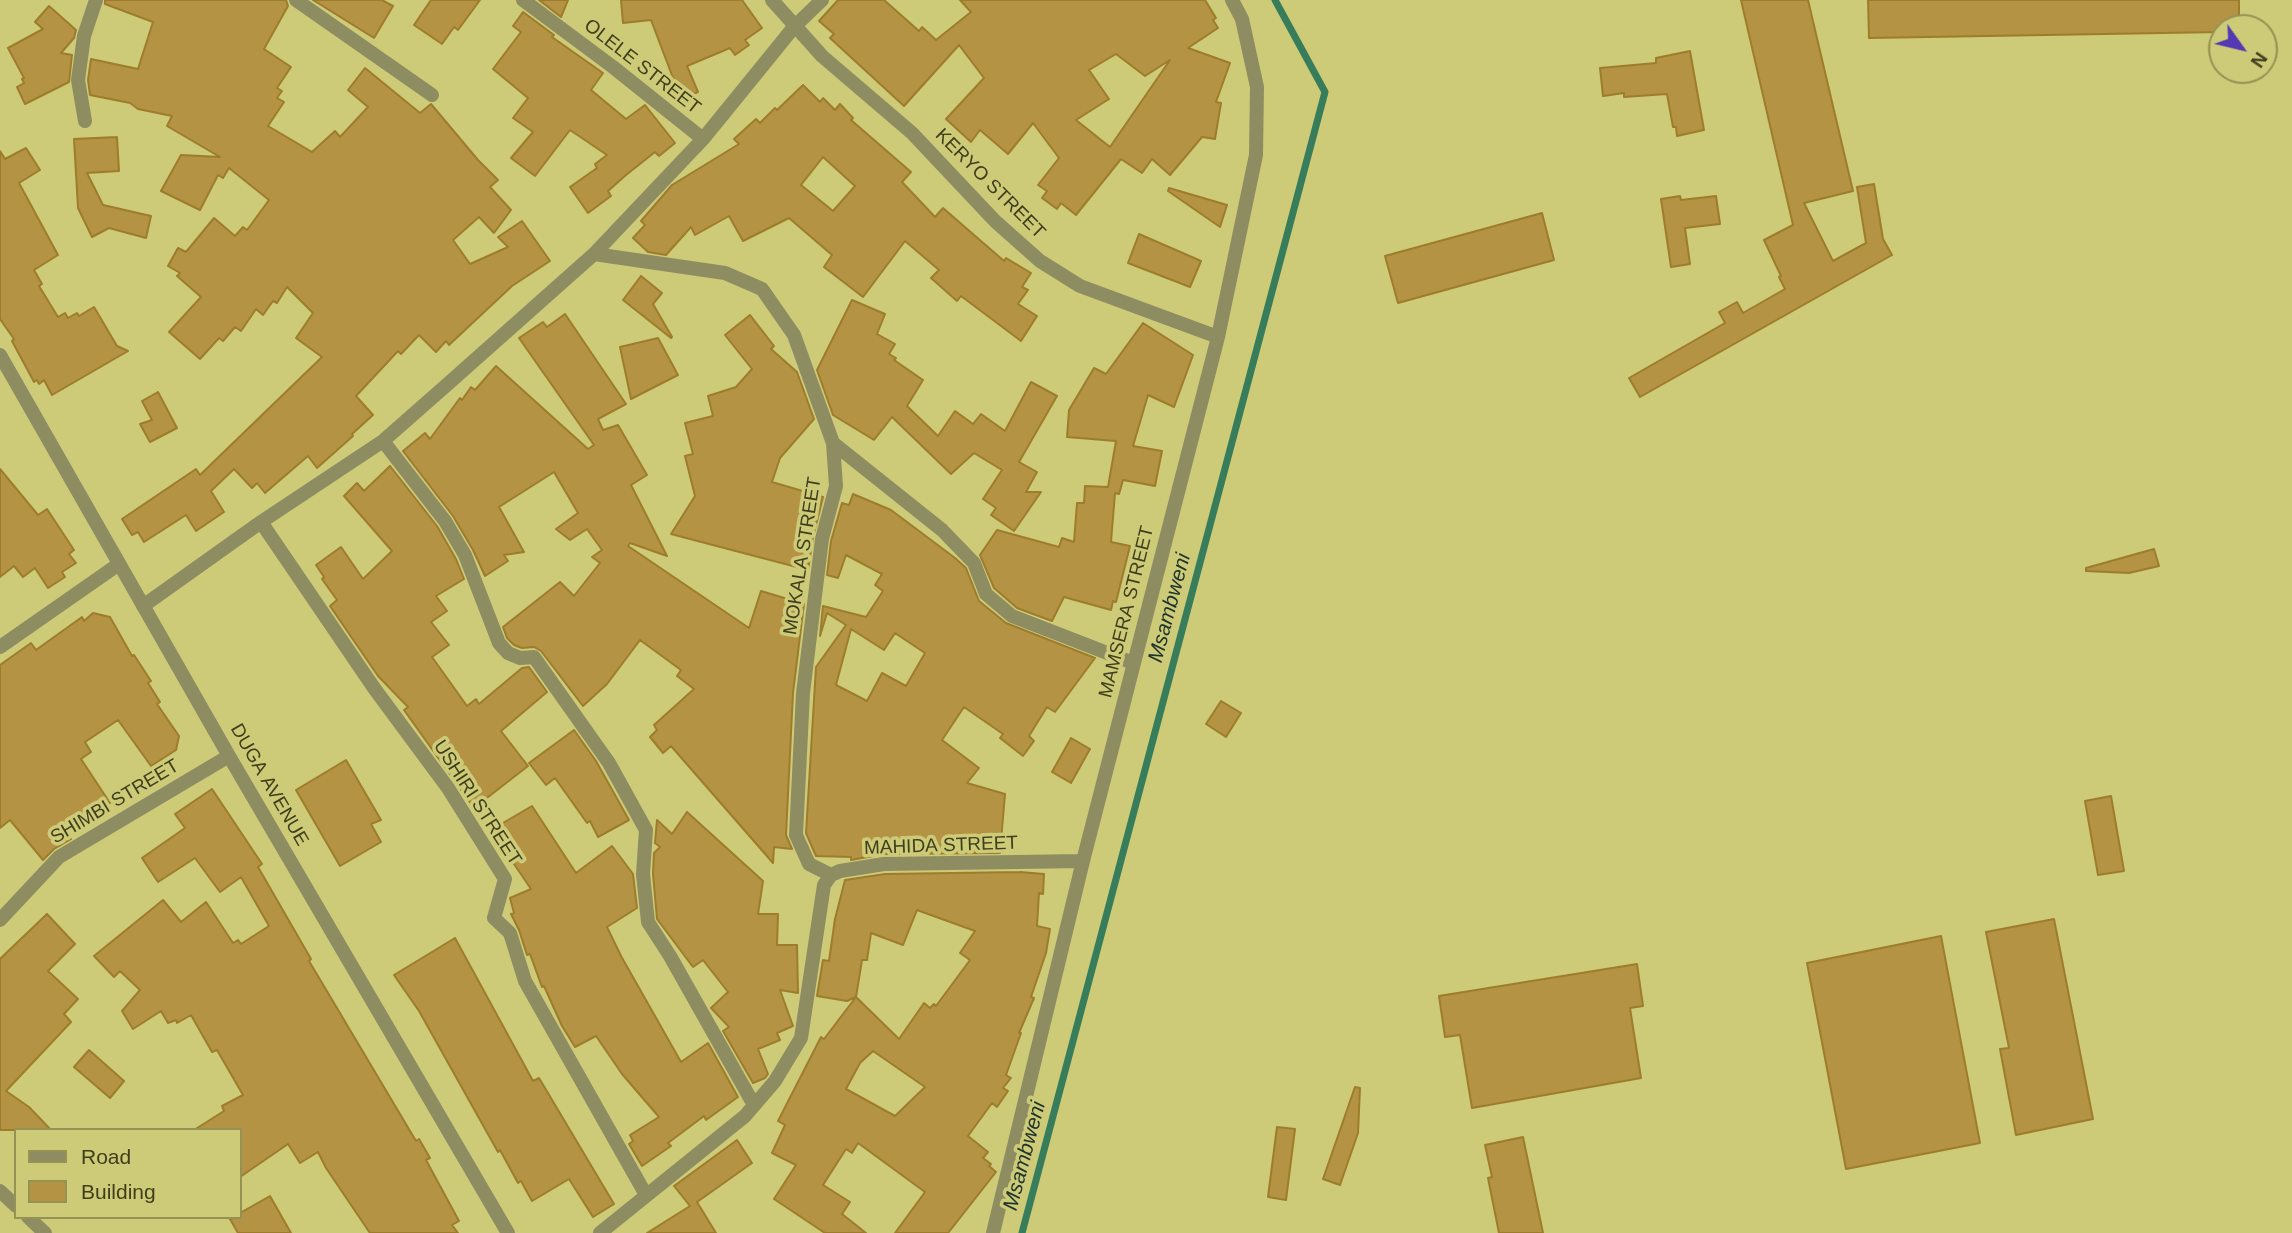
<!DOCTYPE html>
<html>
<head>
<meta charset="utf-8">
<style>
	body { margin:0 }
	#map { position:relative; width:2292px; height:1233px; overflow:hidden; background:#cdca78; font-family:Helvetica,sans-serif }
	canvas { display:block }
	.legend { position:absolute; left:14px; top:1128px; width:228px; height:91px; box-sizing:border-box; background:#cdca78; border:2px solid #959253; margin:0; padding:9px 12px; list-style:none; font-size:21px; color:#403f1c }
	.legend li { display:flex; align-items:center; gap:14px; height:35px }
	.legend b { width:35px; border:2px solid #959253 }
	.north { position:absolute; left:2208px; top:14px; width:70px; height:70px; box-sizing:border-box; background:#cdca78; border:2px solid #959253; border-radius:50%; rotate:124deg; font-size:19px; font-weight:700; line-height:28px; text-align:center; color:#403f1c }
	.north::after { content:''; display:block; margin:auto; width:24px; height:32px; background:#543ab2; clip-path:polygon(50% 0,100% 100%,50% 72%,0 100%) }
</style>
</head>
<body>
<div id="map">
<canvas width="2292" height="1233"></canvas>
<ul class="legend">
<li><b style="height:9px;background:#8e8d62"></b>Road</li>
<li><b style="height:19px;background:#b49344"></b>Building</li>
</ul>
<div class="north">N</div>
</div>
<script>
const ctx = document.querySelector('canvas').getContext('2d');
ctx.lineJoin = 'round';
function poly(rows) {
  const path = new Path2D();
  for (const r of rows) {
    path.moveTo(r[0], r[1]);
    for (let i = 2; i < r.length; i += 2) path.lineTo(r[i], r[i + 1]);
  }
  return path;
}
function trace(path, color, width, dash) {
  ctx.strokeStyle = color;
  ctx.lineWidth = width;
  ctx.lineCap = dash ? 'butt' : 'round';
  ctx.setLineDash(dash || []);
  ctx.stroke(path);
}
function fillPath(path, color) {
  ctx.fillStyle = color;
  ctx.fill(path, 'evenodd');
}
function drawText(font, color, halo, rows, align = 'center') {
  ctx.font = font + ' Helvetica,sans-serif';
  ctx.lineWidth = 7;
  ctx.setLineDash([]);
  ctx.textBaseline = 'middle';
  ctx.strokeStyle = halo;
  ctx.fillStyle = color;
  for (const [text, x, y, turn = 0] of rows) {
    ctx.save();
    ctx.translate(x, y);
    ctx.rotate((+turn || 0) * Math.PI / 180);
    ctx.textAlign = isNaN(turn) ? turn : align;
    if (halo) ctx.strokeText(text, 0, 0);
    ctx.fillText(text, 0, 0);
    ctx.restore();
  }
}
trace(poly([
	[1022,1233,1325,92,1275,0]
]), '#377d5b', 7);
const building = poly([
	[105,0,286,0,288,6,264,49,291,67,277,88,282,91,277,98,284,102,268,126,312,152,335,131,340,137,368,107,348,90,365,68,420,113,431,104,478,160,498,180,490,187,511,210,494,233,479,217,453,240,470,264,508,247,498,237,522,221,550,261,512,286,449,345,446,341,436,352,419,335,401,354,398,351,356,396,373,415,352,434,353,436,317,468,308,456,265,493,257,483,252,488,234,469,211,491,224,512,196,531,186,515,144,542,138,532,132,535,122,519,196,469,200,475,322,357,296,338,313,313,287,287,277,303,273,301,263,315,256,309,241,331,235,327,223,341,219,338,200,359,169,332,201,297,177,276,180,273,168,266,178,248,186,252,214,218,235,236,243,227,247,230,269,200,229,168,223,178,218,175,200,210,161,191,181,155,220,157,167,126,172,116,138,109,130,103,90,95,88,80,91,59,138,69,153,22,105,4,105,0],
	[313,0,382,0,393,6,374,38,313,0],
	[431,0,480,0,458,30,454,27,442,44,414,25,431,0],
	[539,0,568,0,561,17,539,0],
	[621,0,742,0,762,28,745,40,749,45,735,55,730,48,687,66,698,92,681,99,651,20,623,23,621,0],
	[838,0,884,0,919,31,922,27,936,40,971,12,960,0,1205,0,1216,18,1213,20,1218,28,1188,48,1230,63,1216,102,1221,103,1215,139,1202,137,1170,175,1152,159,1142,173,1121,159,1076,215,1061,203,1057,209,1042,198,1047,191,1038,185,1059,158,1033,123,1008,154,980,130,971,142,946,119,984,78,959,45,904,106,830,38,834,34,819,21,838,0],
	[1116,54,1145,76,1170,60,1110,147,1076,120,1109,99,1089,70,1116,54],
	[1741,0,1808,0,1853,191,1804,203,1833,261,1866,243,1857,187,1874,184,1883,239,1892,255,1640,397,1629,378,1725,323,1719,312,1737,302,1743,313,1785,289,1779,277,1781,276,1764,240,1793,225,1741,0],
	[1868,0,2239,0,2239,28,2222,28,2222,32,1869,38,1868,0],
	[49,6,76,30,74,38,61,53,72,55,69,82,25,104,17,87,24,83,22,79,24,78,8,48,43,29,35,22,49,6],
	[523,12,554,35,552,37,603,73,591,90,626,119,645,105,675,143,659,156,655,152,626,175,608,191,611,196,588,213,570,187,597,168,595,164,607,155,570,130,535,176,511,158,533,132,513,118,528,98,493,69,521,32,513,26,523,12],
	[1690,51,1704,130,1677,136,1676,127,1673,127,1667,94,1624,97,1624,93,1603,96,1600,68,1656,63,1656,58,1690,51],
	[803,85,820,102,823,98,835,110,840,104,853,118,851,120,911,172,902,182,935,217,943,208,1004,261,1006,258,1031,273,1022,287,1028,290,1018,304,1037,316,1021,341,961,296,957,301,931,278,939,270,905,241,863,297,824,267,832,255,789,218,743,241,729,216,695,235,691,227,666,255,648,252,633,238,645,225,641,221,672,185,739,144,734,139,756,119,760,123,775,108,777,110,803,85],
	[823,157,855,186,833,211,801,185,823,157],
	[117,137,119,171,87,173,103,205,151,216,146,238,109,228,92,237,78,208,74,139,117,137],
	[26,148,40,170,19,183,58,255,34,270,42,284,39,286,58,317,65,313,68,318,77,313,79,316,94,307,117,346,128,351,52,395,44,380,39,384,37,380,34,382,12,341,14,339,0,319,0,151,5,159,26,148],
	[1169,188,1227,205,1220,227,1168,191,1169,188],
	[1680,196,1681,200,1716,196,1720,224,1685,228,1690,264,1671,267,1661,199,1680,196],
	[1542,213,1554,260,1398,303,1385,256,1542,213],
	[1139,234,1201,261,1190,287,1128,263,1139,234],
	[641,276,662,293,653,304,672,337,671,338,623,300,641,276],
	[852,300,885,314,877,334,895,344,889,354,896,358,894,360,923,380,907,406,938,436,955,411,973,424,981,414,1005,431,1031,382,1057,396,1019,462,1037,472,1026,492,1041,492,1014,531,991,515,996,508,983,499,1002,470,974,453,951,474,892,417,874,440,833,415,817,370,852,300],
	[565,314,626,404,598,419,603,430,618,425,647,475,631,485,667,556,630,543,628,546,749,628,761,591,804,604,793,693,786,835,792,849,774,847,773,863,671,746,663,753,650,737,657,730,654,725,694,689,677,676,681,670,640,640,607,684,583,706,541,651,534,647,522,648,514,645,507,638,503,627,560,582,574,596,600,563,592,557,602,550,587,529,570,540,556,529,578,513,554,472,499,507,524,552,504,555,508,561,485,576,473,550,453,516,403,451,425,433,430,439,460,398,462,400,471,387,475,390,496,366,588,449,594,445,519,338,543,322,547,327,565,314],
	[750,315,774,346,771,349,797,372,814,419,780,458,772,482,823,497,813,537,808,570,671,534,695,496,685,456,693,454,685,423,713,416,708,396,736,387,752,369,725,335,750,315],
	[1143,323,1193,355,1174,407,1148,395,1133,446,1162,451,1155,486,1123,480,1119,494,1115,493,1111,542,1130,546,1116,602,1113,601,1111,610,1064,597,1052,621,1017,608,994,588,980,555,997,530,1059,547,1062,538,1074,542,1077,503,1084,503,1085,486,1108,487,1116,441,1067,437,1069,410,1094,368,1106,374,1143,323],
	[658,338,678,375,631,399,620,347,658,338],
	[158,392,177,428,150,442,140,424,152,420,142,401,158,392],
	[390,466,437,526,456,559,464,579,436,596,447,611,431,622,449,645,432,657,467,706,476,699,479,704,522,668,529,667,547,692,501,731,528,766,474,808,404,710,408,707,378,676,330,606,337,600,322,579,324,577,316,565,341,547,363,579,392,551,344,496,357,483,364,491,390,466],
	[0,469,38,515,47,509,74,550,69,554,76,563,62,572,65,577,48,588,35,568,23,577,14,566,0,577,0,469],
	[853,494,891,510,955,558,966,568,979,601,1006,623,1095,658,1055,712,1047,707,1029,736,1034,741,1023,756,1000,738,1003,734,964,707,942,740,979,768,967,783,1005,794,1000,853,884,854,851,860,851,857,816,856,806,833,816,667,846,625,827,613,820,636,823,606,866,617,883,591,875,585,882,574,846,555,838,578,827,575,831,541,842,503,849,505,853,494],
	[851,629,884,650,895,633,925,653,906,686,882,673,867,701,836,685,851,629],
	[2154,549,2159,566,2129,573,2086,571,2086,568,2154,549],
	[93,613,110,617,132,656,134,655,151,681,148,683,160,702,157,704,179,736,176,750,151,766,118,720,85,742,91,752,81,759,110,803,66,833,71,839,54,849,43,860,10,820,0,828,0,665,31,643,36,650,82,617,84,621,93,613],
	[1221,701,1241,713,1226,737,1206,724,1221,701],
	[574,730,596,761,629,820,598,837,590,821,587,823,555,778,546,785,529,763,574,730],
	[1071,738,1090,749,1071,783,1052,772,1071,738],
	[346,760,381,820,371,824,381,842,340,866,296,790,346,760],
	[212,789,262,864,258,867,311,959,309,961,416,1141,419,1139,430,1158,426,1160,459,1221,452,1225,458,1233,370,1233,326,1168,318,1152,300,1163,288,1144,240,1177,240,1130,194,1130,224,1111,222,1106,243,1095,217,1050,212,1052,191,1015,177,1023,176,1020,168,1023,161,1011,133,1029,122,1011,140,990,120,971,114,977,94,956,163,900,181,922,206,902,233,943,238,940,241,944,269,926,241,877,220,892,195,858,158,882,142,858,185,828,175,814,212,789],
	[2111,796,2124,871,2098,875,2085,801,2111,796],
	[532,806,576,873,612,846,633,874,637,908,607,927,621,956,681,1062,708,1043,738,1097,706,1120,704,1116,668,1143,671,1146,642,1166,629,1144,633,1141,630,1135,659,1117,622,1074,596,1036,575,1047,562,1026,544,986,542,987,530,954,527,955,519,930,511,914,514,913,510,898,531,889,491,830,532,806],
	[687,812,763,881,758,914,778,914,777,945,797,945,798,993,780,990,793,1026,777,1033,780,1040,758,1049,768,1074,765,1078,753,1083,723,1031,729,1027,711,1008,728,992,703,960,693,967,657,919,653,874,654,853,660,847,655,843,657,820,672,834,687,812],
	[1020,872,1044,874,1043,894,1039,893,1037,926,1050,929,1046,953,1031,997,1034,998,1019,1033,1021,1033,1006,1075,1011,1078,1003,1088,1008,1091,997,1107,992,1103,968,1136,988,1152,983,1158,991,1164,989,1166,996,1172,948,1233,895,1233,925,1192,858,1143,852,1153,846,1149,823,1185,850,1202,842,1214,866,1233,825,1233,774,1199,796,1165,772,1153,785,1125,778,1121,821,1037,824,1039,856,997,847,1001,817,996,823,960,829,961,835,919,845,880,885,874,1020,872],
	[917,910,975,931,960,953,970,960,936,1006,934,1004,930,1008,924,1003,899,1039,856,997,862,960,867,960,871,933,903,945,917,910],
	[873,1051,925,1087,895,1116,846,1089,860,1063,873,1051],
	[47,914,75,944,48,971,78,999,64,1014,71,1022,6,1091,29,1107,51,1130,0,1130,0,959,47,914],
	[2054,919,2093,1119,2016,1135,2000,1049,2009,1048,1986,932,2054,919],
	[1941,936,1980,1143,1846,1169,1807,963,1941,936],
	[455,938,533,1081,539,1078,614,1204,593,1217,569,1179,532,1201,521,1181,518,1183,500,1150,498,1152,419,1011,394,975,455,938],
	[1637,964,1643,1006,1630,1008,1641,1078,1472,1108,1460,1035,1445,1037,1439,996,1637,964],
	[89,1050,124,1081,110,1098,74,1067,89,1050],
	[1355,1087,1360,1088,1358,1133,1340,1185,1323,1179,1355,1087],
	[1277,1127,1295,1129,1286,1200,1268,1197,1277,1127],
	[1523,1137,1543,1233,1499,1233,1488,1178,1492,1177,1485,1145,1523,1137],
	[737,1140,752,1163,697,1202,716,1233,647,1233,690,1206,674,1186,737,1140],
	[270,1196,291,1233,238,1233,230,1219,240,1217,240,1213,270,1196]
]);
fillPath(building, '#b49344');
trace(building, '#9d7d2c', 2);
trace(poly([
	[296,0,432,95],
	[523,0,613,67,703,139],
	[772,0,822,56,912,133,995,221,1040,261,1080,286,1218,337],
	[85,121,78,80,84,36,96,0],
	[594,254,725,273,762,289,794,335,833,443,836,486,822,539,803,693,796,835,809,864,831,875],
	[0,355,229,756,508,1233],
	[383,441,445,521,465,555,499,643,508,653,520,658,534,657,609,763,646,830,643,874,648,922,670,956,754,1105],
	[833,443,942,530,974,563,986,594,1012,616,1133,663],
	[261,522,374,688,448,788,505,879,494,918,510,933,525,981,646,1195],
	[143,606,261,522,383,441,450,382,594,254,703,139,794,27,822,0],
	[0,647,119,564],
	[0,920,59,857,229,756],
	[0,1191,16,1206],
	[28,1217,45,1233],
	[600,1233,745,1116,775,1081,801,1038,824,885,831,875,840,871,884,864,1083,861],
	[993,1233,1083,861,1218,337,1256,155,1257,87,1242,19,1232,0]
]), '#8e8d62', 14);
drawText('19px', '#403f1c', '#cdca78', [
	["OLELE STREET",642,67,38],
	["KERYO STREET",990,184,45],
	["MOKALA STREET",803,556,-81],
	["MAMSERA STREET",1127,612,-76],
	["DUGA AVENUE",269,785,60],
	["SHIMBI STREET",115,802,-31],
	["USHIRI STREET",477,803,57],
	["MAHIDA STREET",941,846,-2]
]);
drawText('italic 21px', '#1e342b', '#cdca78', [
	["Msambweni",1170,608,-75],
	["Msambweni",1025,1156,-75]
]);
</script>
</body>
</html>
